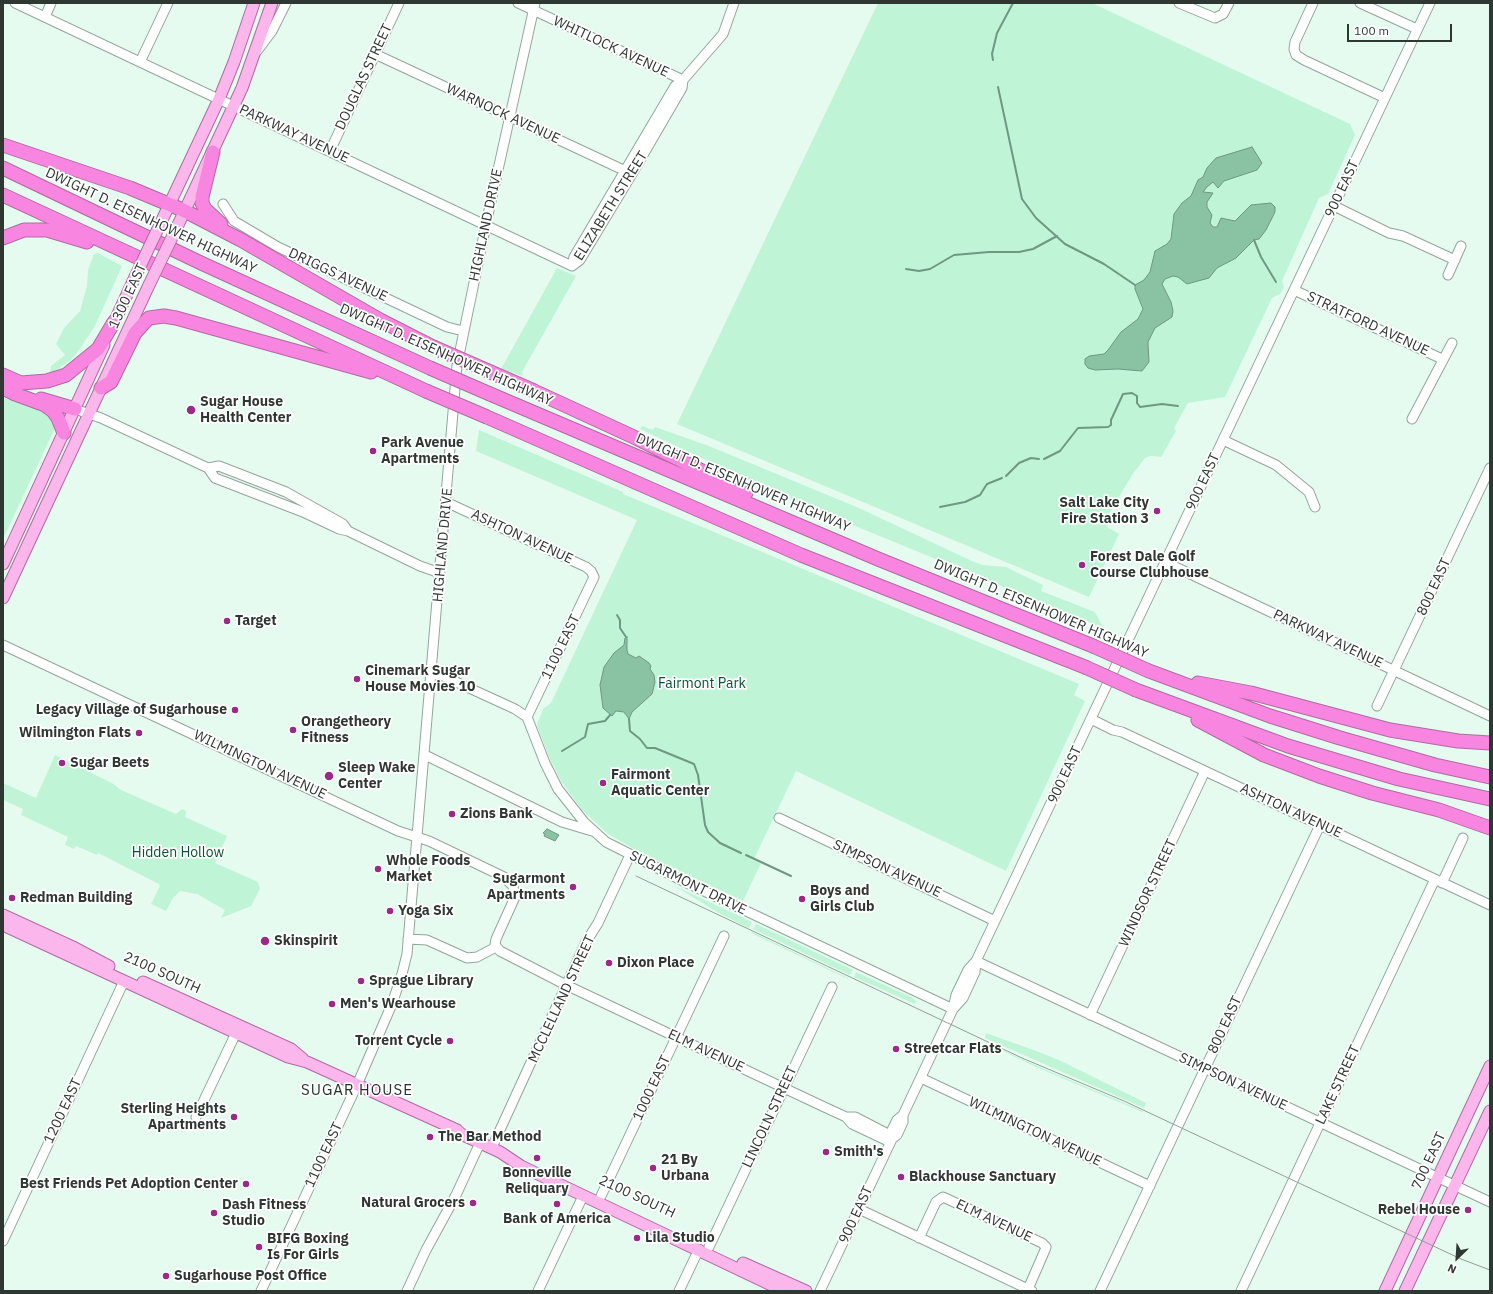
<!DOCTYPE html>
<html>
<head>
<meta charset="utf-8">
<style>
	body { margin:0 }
	#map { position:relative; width:1493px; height:1294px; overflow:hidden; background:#e6fbef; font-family:"IBM Plex Sans",sans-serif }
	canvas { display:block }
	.frame { position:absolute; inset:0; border:4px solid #2f3733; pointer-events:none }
	.north { position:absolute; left:1437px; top:1238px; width:40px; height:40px; -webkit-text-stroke:3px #fff; paint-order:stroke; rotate:205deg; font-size:11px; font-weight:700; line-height:16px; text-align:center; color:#2f3733 }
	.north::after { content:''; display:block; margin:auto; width:14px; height:18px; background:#2f3733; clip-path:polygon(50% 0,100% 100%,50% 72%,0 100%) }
	.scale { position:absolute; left:1347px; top:24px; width:105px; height:18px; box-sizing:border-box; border:2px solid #2f3733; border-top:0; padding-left:5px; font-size:12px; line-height:14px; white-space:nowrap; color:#2f3733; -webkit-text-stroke:3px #fff; paint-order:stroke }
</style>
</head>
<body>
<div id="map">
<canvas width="1493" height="1294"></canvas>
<div class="frame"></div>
<div class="north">N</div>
<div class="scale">100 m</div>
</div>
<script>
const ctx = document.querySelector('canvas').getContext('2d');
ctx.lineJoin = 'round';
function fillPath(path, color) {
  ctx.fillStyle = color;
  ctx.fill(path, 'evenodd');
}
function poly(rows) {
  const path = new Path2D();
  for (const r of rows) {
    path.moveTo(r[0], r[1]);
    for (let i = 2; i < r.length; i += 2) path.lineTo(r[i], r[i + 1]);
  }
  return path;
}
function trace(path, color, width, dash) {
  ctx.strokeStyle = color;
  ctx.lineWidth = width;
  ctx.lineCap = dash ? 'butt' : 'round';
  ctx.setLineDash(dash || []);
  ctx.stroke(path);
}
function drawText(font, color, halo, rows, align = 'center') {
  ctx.font = font + ' "IBM Plex Sans",sans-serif';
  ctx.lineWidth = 3.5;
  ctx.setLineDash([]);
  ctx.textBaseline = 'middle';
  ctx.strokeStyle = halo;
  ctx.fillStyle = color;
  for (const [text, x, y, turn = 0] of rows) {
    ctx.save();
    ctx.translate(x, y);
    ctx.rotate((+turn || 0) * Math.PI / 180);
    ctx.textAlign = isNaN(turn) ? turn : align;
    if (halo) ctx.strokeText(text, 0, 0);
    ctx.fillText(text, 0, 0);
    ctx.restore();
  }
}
fillPath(poly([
	[878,3,1092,3,1350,124,1355,135,1328,194,1319,198,1282,281,1284,287,1280,294,1272,298,1225,397,1188,403,1174,428,1176,431,1161,457,1150,456,1145,458,1132,475,1106,519,1109,523,1107,527,1119,534,1089,597,677,424],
	[98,253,122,266,95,326,79,350,71,360,50,374,51,366,65,355,56,344,64,328,80,311,87,286,88,270,94,254],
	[557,268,576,276,522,372,523,376,501,369],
	[3,398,38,407,51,416,54,424,54,430,3,539],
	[642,426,653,430,655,427,709,446,859,508,974,562,983,565,1006,567,1043,585,1041,591,1095,612,1103,628,780,495,640,429],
	[479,430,623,492,623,494,1079,684,1074,695,1085,701,1006,871,796,771,754,859,761,863,743,901,643,854,608,834,582,810,561,781,550,759,537,726,538,722,543,709,551,703,637,520,476,451],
	[55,755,77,766,80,758,94,765,91,773,112,783,121,790,176,814,182,809,186,811,185,817,227,836,215,863,258,882,260,889,251,906,221,918,225,910,197,894,180,891,173,898,166,911,151,904,160,886,159,884,98,853,97,855,76,846,74,849,65,845,68,837,21,815,23,809,3,800,3,783,36,798],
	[673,885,752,922,749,928,717,912],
	[756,924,853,970,850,975,753,929],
	[752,932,848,978,848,979,751,933],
	[856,972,913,998,916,1002,915,1004,854,977],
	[986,1033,1039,1052,1061,1061,1146,1103,1144,1108,985,1038],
	[982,1041,1044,1069,1143,1111,1142,1112,1036,1067]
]), '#bff4d7');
const water = poly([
	[1252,147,1262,163,1257,170,1224,181,1218,188,1213,182,1207,187,1203,192,1213,193,1207,202,1207,207,1212,215,1210,223,1213,227,1217,227,1221,218,1235,221,1251,205,1271,203,1275,207,1275,212,1266,230,1259,239,1254,240,1236,258,1217,268,1209,278,1187,284,1178,277,1173,276,1165,279,1162,284,1171,302,1173,311,1172,317,1155,328,1148,342,1149,362,1142,371,1118,369,1095,370,1088,368,1085,364,1085,359,1089,356,1104,354,1108,350,1121,332,1138,319,1143,309,1135,289,1135,285,1144,280,1150,272,1155,251,1167,244,1171,239,1174,214,1182,203,1191,196,1198,180,1203,177,1207,168,1216,158,1252,147],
	[627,637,627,650,628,654,636,658,639,656,649,663,651,666,650,669,654,675,655,682,652,694,632,712,629,719,624,712,616,711,612,716,603,708,600,685,604,667,614,653,624,645,625,638,627,637],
	[547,829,559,835,555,841,544,836,545,834,543,833,547,829]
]);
fillPath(water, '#8ac2a4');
trace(water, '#6f9882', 1);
trace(poly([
	[993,60,992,54,997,33,1013,3],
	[998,87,1022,199,1036,218,1065,244,1104,264,1135,285],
	[1254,240,1261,257,1276,282],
	[906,269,919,271,930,269,954,255,989,252,1019,252,1033,249,1057,236],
	[1044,459,1060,451,1078,428,1108,427,1111,425,1111,420,1123,394,1132,393,1137,396,1137,403,1140,407,1162,404,1178,406],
	[1006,476,1019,463,1031,458,1039,459],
	[940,507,965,502,980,495,987,484,1002,478],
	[617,615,620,620,620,628,626,637],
	[629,719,630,731,640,739,647,748,655,748,694,764,698,775,705,825,708,832,720,843,741,853],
	[562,751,585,737,588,724,605,721,610,715],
	[746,855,791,876]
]), '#6f9882', 2);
const minor = poly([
	[15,3,572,266],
	[518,3,683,80],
	[1179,3,1215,18,1223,14,1229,3],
	[1313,3,1295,42,1294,49,1296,55,1304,60,1385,98],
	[1360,3,1417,29],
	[45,17,51,3],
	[257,51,272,31,286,3],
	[375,54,632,174],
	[140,62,168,3],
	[330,151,399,3],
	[223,204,234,221,278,247,447,327,463,331],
	[1334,206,1389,233,1403,236,1455,260],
	[572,266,574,257,675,86,683,80,723,34,734,3],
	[572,266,580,260,632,174,682,88,683,80],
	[1448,275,1461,246],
	[1294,290,1442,359],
	[75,409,101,418,208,468,215,478,303,512,339,529,348,531,420,566,440,573],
	[1412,419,1452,343],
	[1223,440,1276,465,1309,492,1315,507],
	[208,468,219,466,286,492,343,524,348,531],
	[446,502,586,567,591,571,594,577,527,717],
	[1165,562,1490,716],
	[3,645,398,831,429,841,504,877,513,886,515,897,496,939,495,945,500,951,566,985,820,1105,846,1117,855,1117,884,1132,892,1139],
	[432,674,443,676,515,709,527,717,545,763,558,789,584,822,606,842,685,882,953,1009],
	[1377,706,1490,468],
	[1091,719,1113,730,1122,732,1490,905],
	[425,755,562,822,592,831],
	[779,818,995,921],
	[1442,883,1463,838],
	[408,939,427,940,467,958,477,957,496,947],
	[976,961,1490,1202],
	[954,1008,963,998,975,972,976,961],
	[1090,1015,1205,771],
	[921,1078,1150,1186],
	[196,1117,236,1033],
	[846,1117,852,1124,890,1142],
	[892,1139,897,1135,903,1122,903,1115,953,1009,956,995,968,970,976,961,1430,3],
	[494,1143,586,942,598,923,630,855],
	[601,1196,724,936],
	[859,1209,1032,1291],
	[919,1238,936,1202,943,1197,1042,1243,1046,1247,1045,1250,1028,1289],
	[3,1241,124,981],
	[709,1247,832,987],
	[261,1291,357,1085,392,1004,402,974,407,954,457,365,488,215,535,3],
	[407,1291,426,1250,456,1195,480,1143],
	[538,1291,583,1196],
	[679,1291,699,1249],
	[820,1291,892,1139,891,1132,897,1120,903,1115],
	[1100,1291,1320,825],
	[1241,1291,1435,879]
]);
const major = poly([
	[163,218,219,99,234,62,254,3],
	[178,225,242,88,272,3],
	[111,329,135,277],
	[3,564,104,345],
	[3,598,149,285],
	[3,915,75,948,109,966],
	[3,925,288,1057,307,1062,457,1130,461,1134,500,1152,521,1166,784,1291],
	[143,982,291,1049,303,1059],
	[743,1263,806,1291],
	[1385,1291,1490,1066],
	[1405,1291,1490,1111]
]);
const highway = poly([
	[3,145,130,188,185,211,241,240,380,320,433,347],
	[213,152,202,197,202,203,205,209,221,224],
	[3,168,201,263,430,368],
	[3,195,426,391],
	[3,238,24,230,47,230,87,242],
	[3,375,21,383,47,381,66,375,98,349,114,322],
	[3,388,15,394,45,405,53,411,58,418,64,433],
	[101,388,111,382,135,333,144,323,149,318,164,316,176,318,371,372],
	[534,391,636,438,746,493],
	[490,394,878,559,1093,646],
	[41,399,75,409],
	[487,417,801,555,1085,667],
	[1149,671,1270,716,1340,738,1435,765,1490,777],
	[1198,683,1251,693,1390,730,1458,741,1490,743],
	[1136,690,1288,746,1399,779,1490,799],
	[1198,720,1264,755,1319,776,1372,793,1439,810,1490,828]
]);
trace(minor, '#92a59b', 11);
trace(major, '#b26aa3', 13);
trace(highway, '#b26aa3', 15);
trace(minor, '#fff', 9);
trace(major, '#fbb6ec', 11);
trace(highway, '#f885df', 13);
trace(poly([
	[636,876,1022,1058,1124,1101,1461,1259,1490,1270]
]), '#91a098', 1);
const majorBridge = poly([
	[135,277,163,218],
	[149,285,178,225]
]);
const highwayBridge = poly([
	[433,347,534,391],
	[430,368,490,394],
	[426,391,487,417],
	[1093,646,1149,671],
	[1085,667,1136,690]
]);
trace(majorBridge, '#b26aa3', 13, []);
trace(highwayBridge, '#b26aa3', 15, []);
trace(majorBridge, '#fbb6ec', 11);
trace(highwayBridge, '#f885df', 13);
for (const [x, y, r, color] of [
	[191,410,5,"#9b2987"],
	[373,451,4,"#9b2987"],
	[1157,511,4,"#9b2987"],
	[1082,565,4,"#9b2987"],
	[227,621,4,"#9b2987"],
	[357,679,4,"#9b2987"],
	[235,710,4,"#9b2987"],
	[293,730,4,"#9b2987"],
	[139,733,4,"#9b2987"],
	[62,763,4,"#9b2987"],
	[329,776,5,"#9b2987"],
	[603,783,4,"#9b2987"],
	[452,814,4,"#9b2987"],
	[378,869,4,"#9b2987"],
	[573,887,4,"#9b2987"],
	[12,898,4,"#9b2987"],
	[802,899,4,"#9b2987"],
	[390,911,4,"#9b2987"],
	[265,941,5,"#9b2987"],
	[609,963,4,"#9b2987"],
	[361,981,4,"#9b2987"],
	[332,1004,4,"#9b2987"],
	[450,1041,4,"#9b2987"],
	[896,1049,4,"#9b2987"],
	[234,1117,4,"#9b2987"],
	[430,1137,4,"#9b2987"],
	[826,1152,4,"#9b2987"],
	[537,1158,4,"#9b2987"],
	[653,1168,4,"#9b2987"],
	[901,1177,4,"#9b2987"],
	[246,1184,4,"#9b2987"],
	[473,1203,4,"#9b2987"],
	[557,1204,4,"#9b2987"],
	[1468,1210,4,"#9b2987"],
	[214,1213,4,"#9b2987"],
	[637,1238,4,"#9b2987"],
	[259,1247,4,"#9b2987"],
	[166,1276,4,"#9b2987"]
]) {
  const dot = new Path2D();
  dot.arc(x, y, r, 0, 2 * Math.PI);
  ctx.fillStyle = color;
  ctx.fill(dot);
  trace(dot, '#fff', 1.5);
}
drawText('14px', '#2f3733', '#fff', [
	["WHITLOCK AVENUE",611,47,25],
	["DOUGLAS STREET",364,77,-65],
	["WARNOCK AVENUE",503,114,25],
	["PARKWAY AVENUE",294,134,25],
	["900 EAST",1342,189,-65],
	["ELIZABETH STREET",611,206,-58],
	["DWIGHT D. EISENHOWER HIGHWAY",151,221,25],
	["HIGHLAND DRIVE",486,225,-78],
	["DRIGGS AVENUE",338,275,25],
	["1300 EAST",128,296,-65],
	["STRATFORD AVENUE",1368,324,25],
	["DWIGHT D. EISENHOWER HIGHWAY",446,355,24],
	["900 EAST",1203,482,-65],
	["DWIGHT D. EISENHOWER HIGHWAY",743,483,23],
	["ASHTON AVENUE",522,537,25],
	["HIGHLAND DRIVE",443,545,-85],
	["800 EAST",1434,587,-65],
	["DWIGHT D. EISENHOWER HIGHWAY",1041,609,23],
	["PARKWAY AVENUE",1328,639,25],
	["1100 EAST",561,647,-64],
	["WILMINGTON AVENUE",260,765,25],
	["900 EAST",1065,775,-65],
	["ASHTON AVENUE",1291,811,25],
	["SIMPSON AVENUE",887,869,25],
	["SUGARMONT DRIVE",688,883,26],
	["WINDSOR STREET",1148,893,-65],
	["2100 SOUTH",162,973,24],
	["MCCLELLAND STREET",562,999,-65],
	["800 EAST",1225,1025,-65],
	["ELM AVENUE",706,1051,25],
	["SIMPSON AVENUE",1233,1082,25],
	["LAKE STREET",1338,1085,-65],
	["1000 EAST",652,1088,-65],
	["1200 EAST",63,1111,-65],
	["LINCOLN STREET",770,1117,-65],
	["WILMINGTON AVENUE",1035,1132,25],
	["1100 EAST",324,1155,-65],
	["700 EAST",1429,1161,-65],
	["2100 SOUTH",637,1197,25],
	["900 EAST",856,1215,-65],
	["ELM AVENUE",994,1221,25]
]);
drawText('bold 14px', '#2f3733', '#fff', [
	["Sugar House",200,402],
	["Health Center",200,418],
	["Park Avenue",381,443],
	["Apartments",381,459],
	["Salt Lake City",1149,503,"right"],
	["Fire Station 3",1149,519,"right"],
	["Forest Dale Golf",1090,557],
	["Course Clubhouse",1090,573],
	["Target",235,621],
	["Cinemark Sugar",365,671],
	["House Movies 10",365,687],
	["Legacy Village of Sugarhouse",227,710,"right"],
	["Orangetheory",301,722],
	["Fitness",301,738],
	["Wilmington Flats",131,733,"right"],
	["Sugar Beets",70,763],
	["Sleep Wake",338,768],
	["Center",338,784],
	["Fairmont",611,775],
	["Aquatic Center",611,791],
	["Zions Bank",460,814],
	["Whole Foods",386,861],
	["Market",386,877],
	["Sugarmont",565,879,"right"],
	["Apartments",565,895,"right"],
	["Boys and",810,891],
	["Girls Club",810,907],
	["Redman Building",20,898],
	["Yoga Six",398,911],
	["Skinspirit",274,941],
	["Dixon Place",617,963],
	["Sprague Library",369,981],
	["Men's Wearhouse",340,1004],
	["Torrent Cycle",442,1041,"right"],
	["Streetcar Flats",904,1049],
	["Sterling Heights",226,1109,"right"],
	["Apartments",226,1125,"right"],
	["The Bar Method",438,1137],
	["Smith's",834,1152],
	["21 By",661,1160],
	["Urbana",661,1176],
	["Bonneville",537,1173,"center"],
	["Reliquary",537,1189,"center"],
	["Blackhouse Sanctuary",909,1177],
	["Best Friends Pet Adoption Center",238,1184,"right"],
	["Natural Grocers",465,1203,"right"],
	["Dash Fitness",222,1205],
	["Studio",222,1221],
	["Rebel House",1460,1210,"right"],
	["Bank of America",557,1219,"center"],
	["Lila Studio",645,1238],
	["BIFG Boxing",267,1239],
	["Is For Girls",267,1255],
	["Sugarhouse Post Office",174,1276]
], 'left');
drawText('14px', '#085135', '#fff', [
	["Fairmont Park",702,684],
	["Hidden Hollow",178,853]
]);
ctx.letterSpacing = '1px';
drawText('15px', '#22322a', '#fff', [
	["SUGAR HOUSE",357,1091]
]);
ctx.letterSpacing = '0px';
</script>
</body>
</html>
